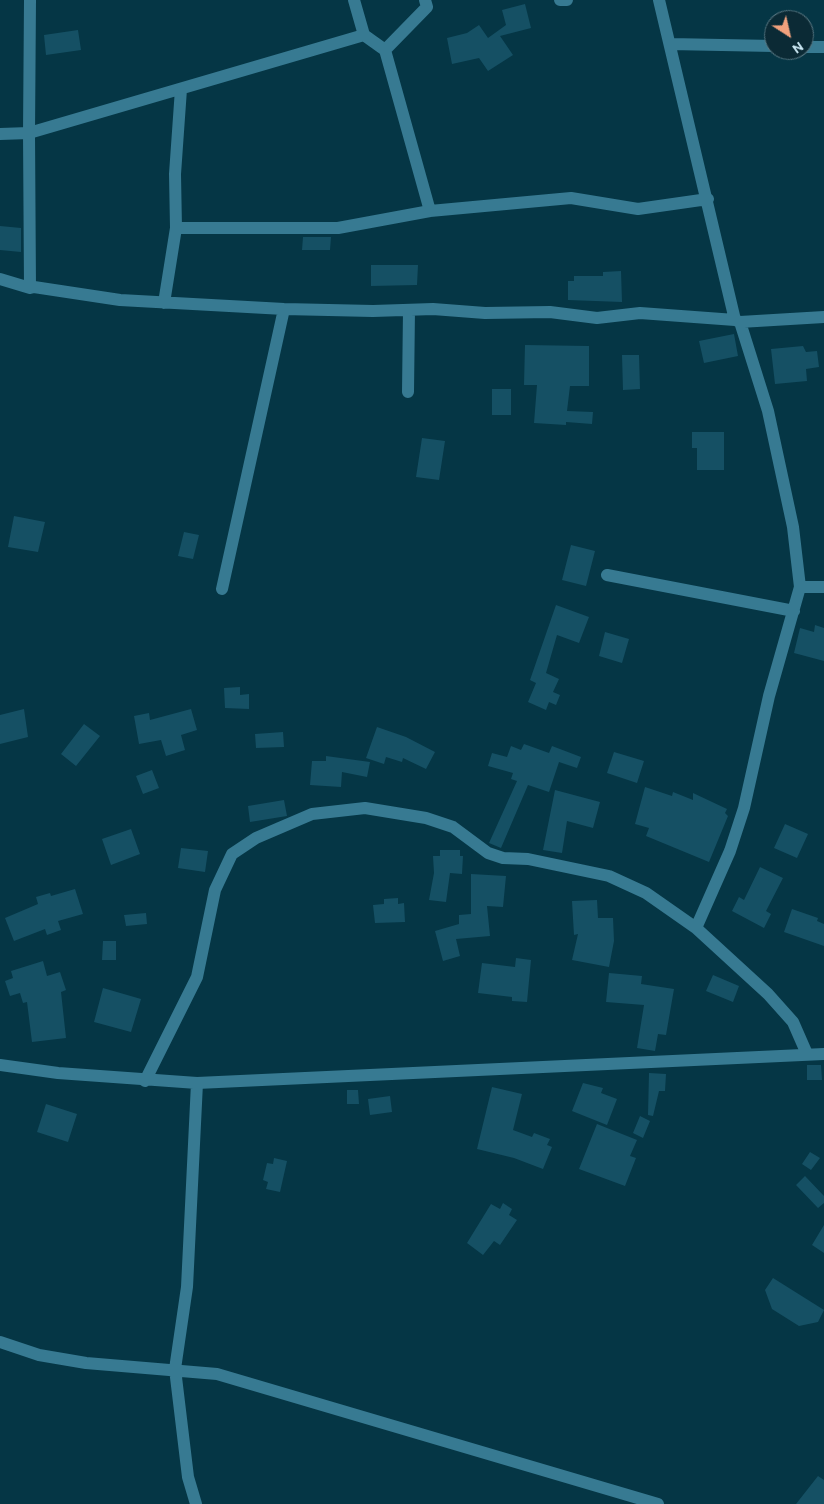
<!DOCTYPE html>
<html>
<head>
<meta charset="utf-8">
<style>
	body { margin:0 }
	#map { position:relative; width:824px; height:1504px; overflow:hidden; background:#053645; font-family:Overpass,sans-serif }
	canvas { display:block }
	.north { position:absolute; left:764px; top:10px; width:50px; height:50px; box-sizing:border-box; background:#0b2a35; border:1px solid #5a7883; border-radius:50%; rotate:145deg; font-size:14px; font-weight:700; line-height:20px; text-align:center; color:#d0edf9 }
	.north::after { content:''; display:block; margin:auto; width:18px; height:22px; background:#f1a17d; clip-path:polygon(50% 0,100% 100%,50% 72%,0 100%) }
</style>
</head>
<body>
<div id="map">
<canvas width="824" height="1504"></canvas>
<div class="north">N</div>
</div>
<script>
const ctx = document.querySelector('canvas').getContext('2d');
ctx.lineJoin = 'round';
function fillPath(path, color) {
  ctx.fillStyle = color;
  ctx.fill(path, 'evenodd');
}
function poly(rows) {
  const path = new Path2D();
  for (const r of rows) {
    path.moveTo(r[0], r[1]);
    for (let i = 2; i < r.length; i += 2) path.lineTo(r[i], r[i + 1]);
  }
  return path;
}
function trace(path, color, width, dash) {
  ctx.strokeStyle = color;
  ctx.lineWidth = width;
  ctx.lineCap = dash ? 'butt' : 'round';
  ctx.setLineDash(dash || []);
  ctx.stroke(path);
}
fillPath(poly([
	[525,4,531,28,500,36,513,55,488,71,479,58,452,64,447,38,467,33,479,25,488,38,506,25,502,10],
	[78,30,81,50,46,55,44,35],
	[0,226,21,228,21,252,0,250],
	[303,237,331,237,330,250,302,250],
	[371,265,418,265,417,285,371,286],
	[621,271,622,302,568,300,568,281,574,281,574,276,603,276,603,272],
	[734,334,738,356,704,363,699,341],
	[525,345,589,346,589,386,570,386,567,411,593,412,592,424,566,422,566,425,534,423,537,385,524,385],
	[803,346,806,352,817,351,819,367,806,369,807,381,775,384,771,349],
	[622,355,639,355,640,389,623,390],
	[492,389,511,389,511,415,492,415],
	[692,432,724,432,724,470,697,470,697,448,692,448],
	[422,438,445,441,439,480,416,477],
	[14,516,45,522,38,552,8,547],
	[184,532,199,535,193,559,178,556],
	[571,545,595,551,586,586,562,580],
	[556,605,589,617,579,643,557,635,546,673,559,679,553,692,560,695,556,705,549,702,546,710,528,702,536,683,530,680],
	[815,625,824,628,824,661,794,653,800,628,814,632],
	[605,632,629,639,622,663,599,656],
	[240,687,240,695,249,694,249,709,225,708,224,688],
	[24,709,28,737,0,744,0,715],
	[191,709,197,730,181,735,185,750,166,756,161,740,139,744,134,716,149,713,150,720],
	[84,724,100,736,76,766,61,754],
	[377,727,406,737,435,752,426,769,403,758,402,762,386,757,384,764,366,758],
	[283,732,284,747,256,748,255,734],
	[524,744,549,753,552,746,581,757,577,768,559,762,549,792,528,785,501,848,489,843,517,781,511,779,513,773,488,766,492,753,507,757,511,746,521,750],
	[614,752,644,761,637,783,607,773],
	[326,756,370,762,367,777,342,772,341,787,310,785,312,761,326,761],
	[152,770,159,788,143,794,136,776],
	[645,787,672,796,673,792,693,800,693,793,727,809,725,813,728,816,709,862,646,836,649,828,635,824],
	[555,790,600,802,593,828,567,821,562,853,543,850],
	[284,800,287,816,250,822,248,806],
	[785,824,808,834,797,858,774,848],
	[131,829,140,854,111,865,102,839],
	[181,848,208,851,205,872,178,868],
	[440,850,460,850,460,856,463,856,462,874,450,873,446,902,429,900,434,873,433,856,440,856],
	[760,867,783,878,766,911,771,914,764,928,732,911,739,897,744,900],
	[471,874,506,876,503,907,487,906,490,936,456,939,460,956,443,961,435,931,459,924,459,915,471,914],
	[75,889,83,914,58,921,61,930,47,935,45,929,14,941,5,918,38,904,36,897,50,893,51,896],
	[398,898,398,904,404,903,405,922,375,923,373,905,384,904,384,899],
	[597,900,598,918,613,918,614,941,609,967,572,960,578,934,574,935,572,901],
	[792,909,818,918,817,921,824,924,824,946,784,932],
	[146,913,147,924,126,926,124,915],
	[103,941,116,941,116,960,102,960],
	[516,958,531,960,527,1002,512,1001,512,997,478,993,482,963,515,967],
	[43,961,47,976,60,972,66,990,61,992,66,1038,32,1042,27,1002,23,1003,20,993,10,996,5,981,13,978,11,971],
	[609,973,642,976,641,984,674,989,666,1035,658,1034,655,1051,637,1048,644,1005,606,1002],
	[713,975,739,986,733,1002,706,991],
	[103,988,141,999,131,1032,94,1022],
	[807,1065,821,1065,822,1080,807,1080],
	[649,1073,666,1074,665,1091,659,1091,653,1116,648,1115],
	[583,1083,603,1088,601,1093,617,1099,607,1125,572,1111],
	[492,1087,522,1094,513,1130,532,1137,534,1133,550,1139,547,1145,552,1147,543,1169,514,1158,477,1149],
	[347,1090,358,1090,359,1104,347,1104],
	[390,1096,392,1112,370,1115,368,1099],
	[46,1104,77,1114,68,1142,37,1132],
	[640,1116,650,1121,643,1138,633,1133],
	[597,1124,637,1140,630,1156,636,1158,625,1186,579,1169],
	[810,1152,820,1158,811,1170,802,1164],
	[274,1158,287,1161,280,1192,266,1189,268,1182,263,1180,267,1163,273,1164],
	[805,1176,824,1196,824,1203,818,1208,796,1185],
	[503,1203,512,1209,509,1215,517,1220,500,1245,494,1241,483,1255,467,1243,491,1204,500,1209],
	[824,1225,824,1253,812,1245],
	[773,1278,824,1310,818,1322,799,1326,772,1309,765,1290],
	[818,1476,824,1480,824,1504,796,1504]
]), '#155064');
trace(poly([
	[30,0,29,133,364,35],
	[354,0,364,35,385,50,427,7,425,0],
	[560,0,567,0],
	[659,0,735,320],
	[670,44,774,46],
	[804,47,824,47],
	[385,50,430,211],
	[0,134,29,133,30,288],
	[176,228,338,228,430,211,571,198,638,209,708,199],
	[0,279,30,288,34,287,120,300,284,309,373,311,433,309,485,313,550,312,597,318,640,313,735,320,740,322,824,317],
	[164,303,176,228,175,174,181,89],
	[408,392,409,310],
	[607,575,794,611],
	[800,587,824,587],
	[222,589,284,309],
	[696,928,730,851,744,808,769,696,800,587,793,527,768,411,740,322],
	[0,1065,58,1073,197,1083,824,1054],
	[145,1081,197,977,215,890,232,854,256,838,312,814,365,808,426,818,453,827,488,853,503,858,528,859,609,876,646,893,696,928,768,994,793,1022,807,1054],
	[0,1342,39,1355,86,1363,217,1374,658,1504],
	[196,1504,188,1477,175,1369,187,1287,197,1083]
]), '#377a92', 12);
</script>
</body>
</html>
